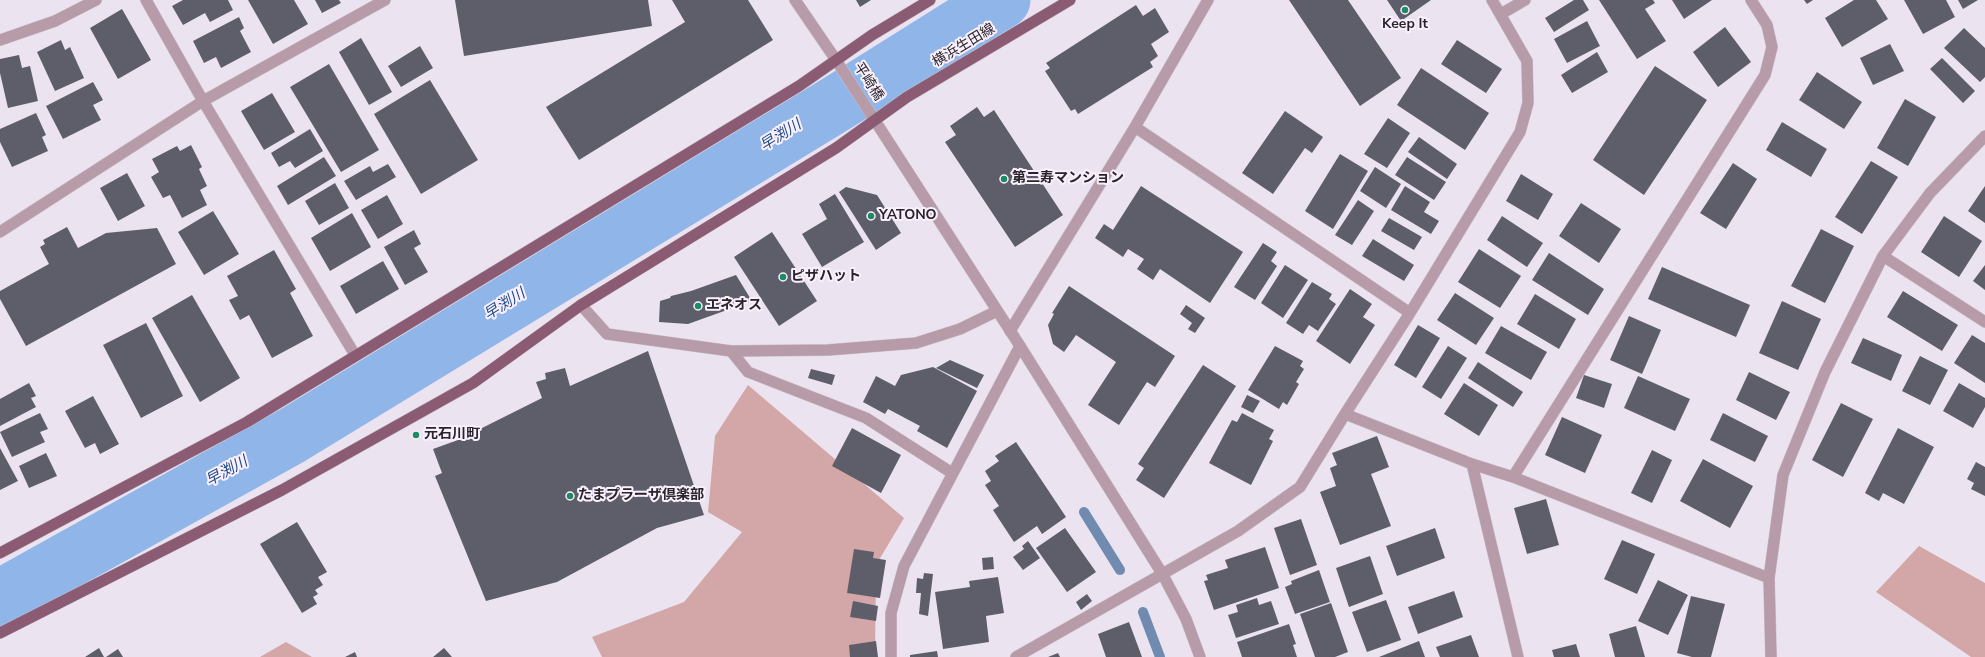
<!DOCTYPE html>
<html>
<head>
<meta charset="utf-8">
<style>
	body { margin:0 }
	canvas { display:block; background:#ece3f0 }
</style>
</head>
<body>
<canvas width="1985" height="657"></canvas>
<script>
const ctx = document.querySelector('canvas').getContext('2d');
ctx.lineJoin = 'round';
function fillPath(path, color) {
  ctx.fillStyle = color;
  ctx.fill(path, 'evenodd');
}
function poly(rows) {
  const path = new Path2D();
  for (const r of rows) {
    path.moveTo(r[0], r[1]);
    for (let i = 2; i < r.length; i += 2) path.lineTo(r[i], r[i + 1]);
  }
  return path;
}
function trace(path, color, width, dash) {
  ctx.strokeStyle = color;
  ctx.lineWidth = width;
  ctx.lineCap = dash ? 'butt' : 'round';
  ctx.setLineDash(dash || []);
  ctx.stroke(path);
}
function drawText(font, color, halo, rows, align = 'center') {
  ctx.font = font + ' "Nunito Sans","Noto Sans JP",sans-serif';
  ctx.lineWidth = 4;
  ctx.setLineDash([]);
  ctx.textBaseline = 'middle';
  ctx.strokeStyle = halo;
  ctx.fillStyle = color;
  for (const [text, x, y, turn = 0] of rows) {
    ctx.save();
    ctx.translate(x, y);
    ctx.rotate((+turn || 0) * Math.PI / 180);
    ctx.textAlign = isNaN(turn) ? turn : align;
    if (halo) ctx.strokeText(text, 0, 0);
    ctx.fillText(text, 0, 0);
    ctx.restore();
  }
}
fillPath(poly([
	[748,385,904,518,876,565,875,657,602,657,592,637,684,602,742,532,708,512,715,436],
	[1919,546,1985,583,1985,657,1971,657,1876,592],
	[286,642,312,657,260,657]
]), '#d3a7a7');
trace(poly([
	[1084,512,1120,570],
	[1143,612,1160,657]
]), '#718aaf', 10);
trace(poly([
	[0,598,293,435,836,104,1002,0]
]), '#90b6e9', 57);
fillPath(poly([
	[183,0,228,0,233,10,210,22,205,13,183,25,172,6],
	[248,0,294,0,308,24,273,44],
	[315,0,339,0,341,3,322,13],
	[455,0,648,0,652,26,464,56],
	[672,0,748,0,773,40,579,160,546,107,685,22],
	[856,0,871,0,860,7],
	[1289,0,1348,0,1401,78,1360,106],
	[1387,0,1431,0,1401,21],
	[1574,0,1583,0,1589,10,1554,32,1545,18],
	[1599,0,1653,0,1655,3,1645,9,1666,41,1637,59],
	[1672,0,1712,0,1684,19],
	[1804,0,1813,0,1807,4],
	[1854,0,1876,0,1888,19,1842,47,1825,18],
	[1904,0,1946,0,1955,17,1923,34],
	[1958,0,1978,0,1963,9],
	[1136,5,1143,16,1155,8,1169,32,1151,44,1158,56,1150,62,1153,67,1078,114,1075,109,1071,111,1045,71,1050,68,1046,63],
	[122,9,151,60,118,79,90,28],
	[239,17,244,28,240,31,251,52,221,68,216,57,204,63,193,41],
	[1587,21,1600,46,1567,63,1554,39],
	[1725,27,1751,62,1718,87,1693,52],
	[1964,28,1985,48,1985,77,1980,82,1944,48],
	[361,38,392,92,369,105,339,52],
	[61,40,65,50,70,47,84,78,55,91,37,52],
	[1457,40,1502,69,1486,93,1441,64],
	[1890,44,1904,71,1873,85,1860,58],
	[420,46,433,68,401,87,388,66],
	[1597,52,1608,72,1572,93,1561,75],
	[19,55,22,68,30,66,38,101,8,108,0,73,0,59],
	[1942,58,1975,91,1963,103,1930,69],
	[329,64,379,150,341,172,290,87],
	[1655,66,1707,100,1644,195,1593,160],
	[1421,68,1489,113,1465,150,1397,105],
	[1817,72,1862,102,1844,129,1799,100],
	[430,80,478,160,421,194,374,114],
	[93,82,103,100,93,105,101,120,63,139,46,106],
	[272,93,295,132,264,150,241,111],
	[1905,99,1936,117,1908,166,1877,148],
	[977,107,984,117,994,110,1063,215,1015,247,945,142,956,135,950,126],
	[1285,111,1323,137,1312,153,1305,148,1273,194,1242,173],
	[36,113,46,135,42,137,48,151,12,167,0,142,0,129],
	[1388,118,1410,133,1387,168,1364,154],
	[1782,122,1827,149,1811,177,1766,150],
	[310,129,323,151,295,168,290,161,279,167,271,153],
	[1419,137,1457,164,1447,179,1408,152],
	[191,145,202,167,199,169,207,186,200,190,207,205,182,218,170,195,163,198,151,177,159,172,152,159,177,146,180,151],
	[1340,154,1368,171,1333,229,1305,211],
	[324,157,336,176,288,205,277,186],
	[1407,157,1446,182,1434,200,1395,175],
	[1871,161,1898,177,1862,234,1835,217],
	[1733,163,1757,179,1726,229,1700,213],
	[388,164,396,177,356,200,344,181,370,166,373,172],
	[1375,167,1401,184,1386,208,1360,191],
	[127,173,145,206,118,221,100,188],
	[1521,174,1553,194,1538,220,1506,201],
	[335,183,349,208,319,225,305,201],
	[1141,186,1243,252,1210,303,1160,269,1153,280,1137,269,1144,259,1128,249,1123,257,1095,238,1104,224,1113,230],
	[1405,186,1430,202,1424,212,1439,221,1431,234,1391,210],
	[1985,186,1985,223,1968,211],
	[846,187,877,195,901,233,876,250,839,192],
	[835,194,864,242,822,267,802,234,827,219,819,204],
	[387,195,403,224,378,239,361,210],
	[1358,200,1374,211,1352,245,1335,235],
	[1581,203,1621,229,1599,263,1559,236],
	[213,211,239,254,204,275,178,232],
	[352,213,371,247,330,271,311,238],
	[1502,216,1543,243,1527,267,1487,240],
	[1944,216,1982,241,1959,277,1921,252],
	[1389,218,1422,237,1414,250,1381,231],
	[67,227,78,248,106,233,157,228,176,264,26,346,0,299,0,291,49,264,40,247,45,244,43,240],
	[1821,229,1854,246,1825,303,1791,286],
	[414,230,421,244,414,248,428,272,405,285,384,247],
	[772,232,817,301,779,326,734,257],
	[1373,239,1414,265,1404,281,1362,256],
	[1263,243,1277,252,1271,261,1277,266,1255,300,1234,287],
	[1479,249,1521,276,1500,308,1458,282],
	[274,250,296,289,290,293,313,336,272,358,249,315,240,320,229,300,238,296,227,276],
	[1549,253,1604,289,1588,315,1532,280],
	[383,261,399,289,356,314,340,286],
	[1285,265,1308,280,1283,318,1261,303],
	[1985,265,1985,290,1973,281],
	[1662,267,1750,305,1736,337,1648,299],
	[736,275,752,301,688,324,659,322,660,301,670,298,671,296,691,291],
	[1312,282,1332,294,1329,299,1336,304,1318,331,1309,325,1303,334,1286,323],
	[1069,286,1175,356,1155,387,1147,382,1119,425,1088,405,1116,362,1076,335,1064,352,1053,344,1048,325,1054,314,1052,313],
	[1350,289,1372,304,1363,317,1375,325,1350,364,1316,341],
	[1903,291,1958,325,1942,351,1887,317],
	[1455,293,1494,318,1476,345,1437,320],
	[1535,294,1576,319,1559,349,1517,324],
	[192,295,240,378,200,402,152,318],
	[1782,301,1821,319,1798,370,1759,353],
	[1186,305,1205,318,1195,333,1188,329,1192,323,1180,314],
	[1629,316,1661,330,1642,374,1610,360],
	[146,323,183,396,141,418,103,345],
	[1418,325,1440,338,1416,378,1394,365],
	[1501,326,1547,352,1531,380,1485,353],
	[1972,335,1985,343,1985,383,1954,363],
	[1863,338,1902,355,1891,381,1851,363],
	[1275,346,1303,361,1300,366,1304,369,1296,382,1299,384,1287,405,1283,402,1279,409,1248,390],
	[1448,346,1467,358,1441,399,1422,387],
	[648,351,704,515,657,528,557,582,486,601,435,476,442,473,433,449,458,440,542,398,536,382,546,379,545,373,565,368,570,386],
	[1920,356,1948,370,1930,405,1902,391],
	[950,360,984,375,977,388,936,368],
	[1478,362,1523,392,1513,407,1468,378],
	[1203,365,1236,386,1164,498,1136,480,1144,468,1138,464],
	[933,367,977,391,947,448,917,431,920,426,888,409,885,414,863,402,876,376,895,386,901,375],
	[811,369,835,375,832,385,808,378],
	[1749,372,1790,392,1776,420,1736,400],
	[1584,375,1612,384,1604,408,1576,398],
	[1638,376,1690,399,1675,431,1624,408],
	[29,383,36,396,31,398,36,407,0,426,0,399],
	[1464,383,1498,405,1479,436,1444,414],
	[1959,383,1985,398,1985,407,1973,428,1943,411],
	[1247,395,1260,401,1253,413,1241,407],
	[93,396,119,444,100,454,95,443,85,448,65,411],
	[1841,403,1873,419,1843,477,1812,460],
	[40,413,48,429,40,432,45,442,12,457,0,432],
	[1242,413,1274,430,1269,439,1273,441,1251,485,1209,463,1232,420,1237,422],
	[1723,413,1768,436,1755,462,1710,440],
	[1562,417,1602,435,1585,473,1545,455],
	[852,428,901,455,881,493,832,466],
	[1898,428,1934,447,1904,504,1883,493,1879,501,1865,493],
	[1377,436,1389,467,1371,474,1391,526,1340,545,1320,492,1336,486,1330,468,1337,465,1332,453],
	[1016,442,1066,517,1042,534,1037,526,1014,542,993,510,999,506,985,485,991,481,985,471,999,461,995,456],
	[0,448,18,481,0,490],
	[1652,450,1672,460,1652,503,1631,493],
	[46,453,57,476,29,488,19,466],
	[1703,459,1753,486,1730,528,1680,501],
	[1976,462,1985,467,1985,496,1971,489,1974,483,1967,479],
	[1546,499,1559,545,1527,554,1514,508],
	[1301,519,1317,565,1290,575,1274,528],
	[297,522,327,572,318,577,323,585,315,590,318,594,313,597,317,604,302,613,260,544],
	[1065,528,1096,572,1067,592,1036,548],
	[1435,528,1445,558,1397,576,1386,546],
	[1622,540,1655,554,1637,594,1604,579],
	[1028,541,1040,558,1023,570,1013,557,1024,549,1022,546],
	[1265,547,1279,588,1214,610,1204,581,1208,580,1206,575,1228,568,1225,560],
	[854,549,874,552,873,558,886,560,880,598,847,593],
	[1370,556,1383,594,1349,607,1336,568],
	[993,557,994,569,983,570,982,558],
	[1319,570,1330,602,1295,614,1285,587,1292,584,1291,581],
	[924,573,933,574,928,616,919,614,921,593,916,593,917,578,923,579],
	[998,577,1004,613,986,616,989,642,943,649,935,592,970,587,969,581],
	[1658,580,1688,595,1668,635,1638,621],
	[1454,591,1463,617,1418,634,1408,607],
	[1087,594,1092,601,1081,610,1076,602],
	[1691,596,1725,604,1711,657,1692,657,1677,653],
	[1257,598,1259,605,1271,601,1279,624,1236,638,1228,615,1238,612,1236,605],
	[1386,600,1401,640,1367,652,1352,612],
	[853,601,878,606,876,621,850,617],
	[1331,603,1348,652,1335,657,1315,657,1300,614],
	[1129,622,1142,657,1106,657,1098,634],
	[1289,624,1296,644,1293,645,1297,657,1242,657,1237,642],
	[1636,626,1645,657,1615,657,1609,634],
	[1471,635,1479,657,1440,657,1436,647],
	[876,641,878,657,850,657,849,645],
	[1419,641,1425,657,1379,657],
	[1576,644,1580,657,1554,657,1552,650],
	[99,648,104,657,85,657],
	[444,648,452,657,433,657],
	[118,649,123,657,106,657],
	[937,651,938,657,910,657,910,655],
	[355,652,357,657,345,657],
	[1058,653,1060,657,1048,657]
]), '#5e5e6a');
const minor = poly([
	[146,0,203,101,355,355],
	[1501,14,1525,0],
	[0,40,55,21,96,0],
	[1135,127,1410,313],
	[0,232,203,101,385,0],
	[1883,256,1985,322],
	[581,305,607,334,731,351,828,350,916,343,960,329,997,311],
	[1010,331,1135,127,1208,0],
	[731,351,748,372,866,418,952,473],
	[1345,414,1472,464,1513,477,1769,578],
	[1472,464,1518,657],
	[1513,477,1765,75,1772,47,1767,25,1751,0],
	[891,657,891,613,904,566,1020,346],
	[1016,657,1238,531,1300,487,1345,414,1410,313,1520,132,1528,103,1527,61,1492,0],
	[1771,657,1769,578,1783,475,1825,372,1883,256,1930,193,1985,136]
]);
const tertiary = poly([
	[795,0,836,60,1020,346,1163,575,1186,619,1200,657]
]);
const primary = poly([
	[0,553,247,422,799,86,872,35,930,0],
	[0,633,282,490,473,383,581,305,836,148,907,97,1070,0]
]);
trace(minor, '#c9c1cc', 12);
trace(tertiary, '#c9c1cc', 12);
trace(primary, '#c9c1cc', 12);
trace(minor, '#b79ba8', 11);
trace(tertiary, '#b79ba8', 11);
trace(primary, '#8b5b74', 11);
for (const [x, y, r, color] of [
	[1405,10,4,"#1f8966"],
	[1004,179,4,"#1f8966"],
	[871,216,4,"#1f8966"],
	[783,277,4,"#1f8966"],
	[698,306,4,"#1f8966"],
	[416,435,4,"#1f8966"],
	[570,496,4,"#1f8966"]
]) {
  const dot = new Path2D();
  dot.arc(x, y, r, 0, 2 * Math.PI);
  ctx.fillStyle = color;
  ctx.fill(dot);
  trace(dot, '#faf0fd', 1.5);
}
drawText('bold 14px', '#282429', '#faf0fd', [
	["Keep It",1405,25,"center"],
	["第二寿マンション",1012,179],
	["YATONO",879,216],
	["ピザハット",791,277],
	["エネオス",706,306],
	["元石川町",424,435],
	["たまプラーザ倶楽部",578,496]
], 'left');
drawText('14px', '#282429', '#faf0fd', [
	["横浜生田線",964,46,-31],
	["平崎橋",868,82,57]
]);
drawText('italic 15px', '#1b4a88', '#faf0fd', [
	["早渕川",781,136,-32],
	["早渕川",505,305,-32],
	["早渕川",227,472,-29]
]);
</script>
</body>
</html>
